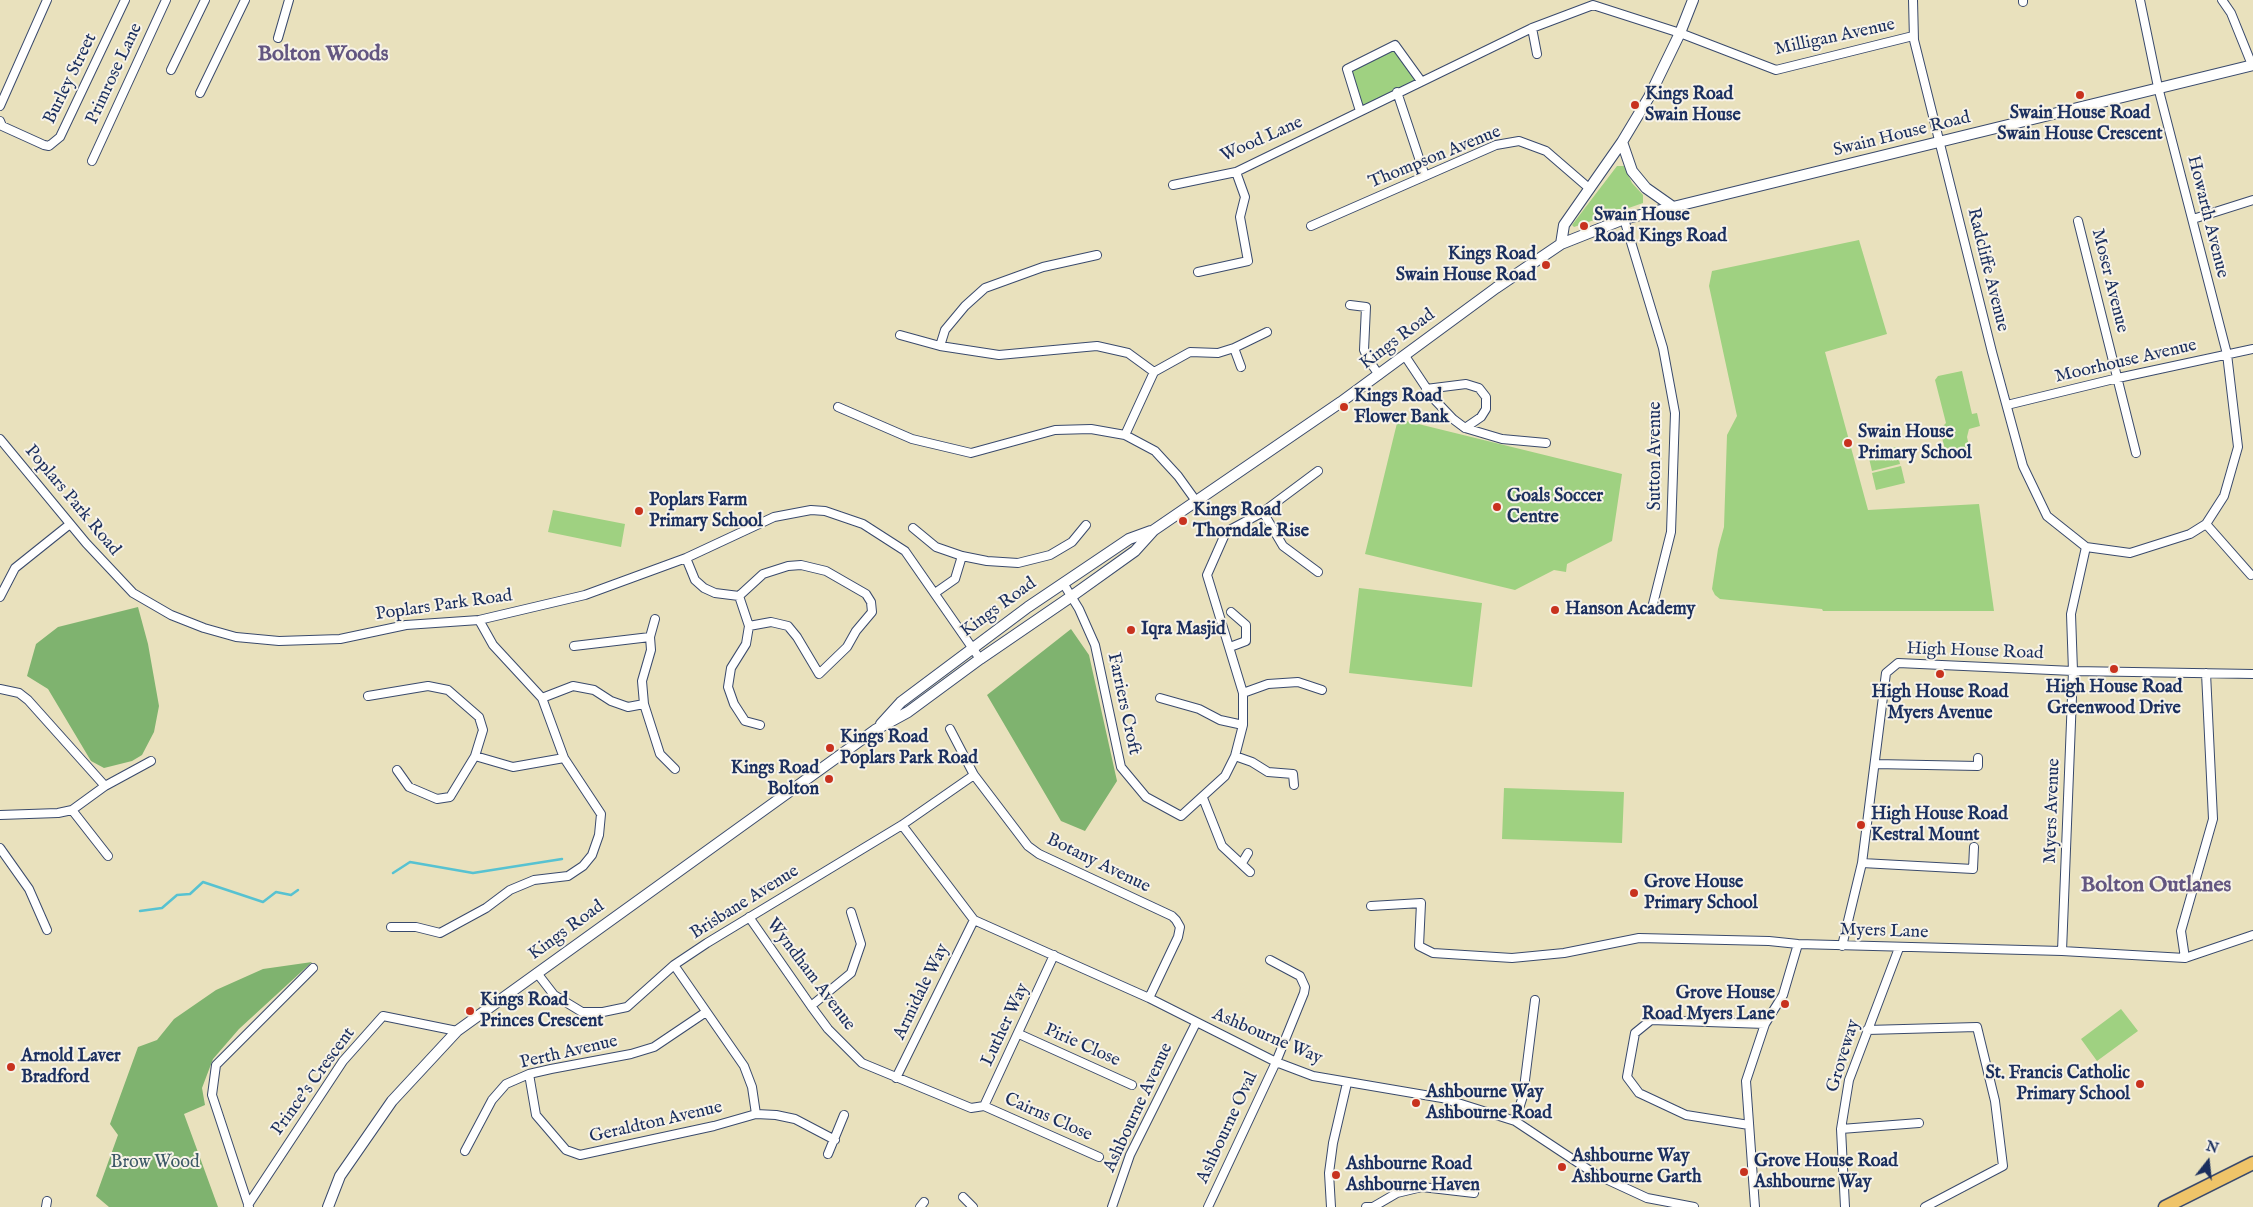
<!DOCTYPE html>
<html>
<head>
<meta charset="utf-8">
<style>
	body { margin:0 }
	#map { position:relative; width:2253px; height:1207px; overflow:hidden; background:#e9e1bd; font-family:"IM FELL English",serif }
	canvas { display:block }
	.north { position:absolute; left:2183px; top:1137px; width:50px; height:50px; -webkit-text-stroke:4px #f7f3e8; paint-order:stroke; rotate:16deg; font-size:14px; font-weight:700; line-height:20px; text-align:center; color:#1b2f5e }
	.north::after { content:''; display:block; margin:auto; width:18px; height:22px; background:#1b2f5e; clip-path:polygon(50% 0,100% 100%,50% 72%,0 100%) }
</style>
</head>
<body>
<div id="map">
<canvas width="2253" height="1207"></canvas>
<div class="north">N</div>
</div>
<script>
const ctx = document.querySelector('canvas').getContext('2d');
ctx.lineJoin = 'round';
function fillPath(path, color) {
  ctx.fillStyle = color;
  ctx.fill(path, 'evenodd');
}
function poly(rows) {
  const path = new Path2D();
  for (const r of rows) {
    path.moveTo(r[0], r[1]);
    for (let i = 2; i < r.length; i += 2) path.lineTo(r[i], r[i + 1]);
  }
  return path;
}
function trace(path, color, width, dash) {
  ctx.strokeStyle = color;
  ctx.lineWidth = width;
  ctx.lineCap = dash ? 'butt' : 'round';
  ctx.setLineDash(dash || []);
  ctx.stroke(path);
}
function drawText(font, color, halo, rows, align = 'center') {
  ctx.font = font + ' "IM FELL English",serif';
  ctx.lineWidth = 4;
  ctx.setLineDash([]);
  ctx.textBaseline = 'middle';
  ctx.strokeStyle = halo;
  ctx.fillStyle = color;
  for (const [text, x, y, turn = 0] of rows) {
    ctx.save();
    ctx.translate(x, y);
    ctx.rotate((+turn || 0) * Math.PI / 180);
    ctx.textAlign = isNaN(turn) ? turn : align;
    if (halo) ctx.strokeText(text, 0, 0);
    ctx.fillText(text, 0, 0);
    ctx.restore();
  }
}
fillPath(poly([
	[1394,49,1416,80,1363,106,1351,70],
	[1617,166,1624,166,1632,183,1643,195,1643,203,1574,227,1572,225],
	[1859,240,1887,334,1825,352,1868,510,1979,504,1994,611,1823,611,1822,609,1720,599,1715,595,1712,589,1718,549,1724,527,1727,435,1737,416,1709,286,1712,271],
	[1962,371,1972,414,1977,413,1980,426,1969,429,1967,437,1970,451,1947,458,1940,429,1946,423,1935,380,1938,376],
	[1398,419,1622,474,1612,541,1567,564,1566,572,1554,570,1515,590,1365,554],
	[1896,447,1900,464,1872,471,1868,454],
	[1901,466,1905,483,1876,490,1872,473],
	[553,510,625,524,621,547,548,532],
	[1359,588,1482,603,1472,687,1349,673],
	[1504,788,1624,792,1622,843,1502,839],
	[2121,1009,2138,1031,2097,1061,2081,1039]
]), '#9fd181');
fillPath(poly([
	[138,607,148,644,159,706,154,732,142,755,132,761,104,768,91,761,48,689,27,676,36,644,58,627],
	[1071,629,1089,655,1117,781,1085,831,1061,821,987,695],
	[312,962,239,1029,213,1059,202,1088,205,1105,184,1114,218,1207,109,1207,96,1196,118,1135,110,1124,138,1047,157,1040,174,1019,216,990,263,969]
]), '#7fb36f');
trace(poly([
	[393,873,410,862,473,873,562,859],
	[140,911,162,908,177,895,190,894,203,882,263,902,276,892,291,895,298,890]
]), '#57c2d1', 2.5);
const minor = poly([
	[1913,0,1914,40,1992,352,2023,466,2047,516,2086,547,2130,553,2190,534,2206,524,2224,496,2238,447,2227,354,2158,87,2140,0],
	[2023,0,2023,2],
	[2222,0,2231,13,2252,65],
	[1532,28,1537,54],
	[278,38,289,0],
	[171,70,205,0],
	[1397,92,1425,176],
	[200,93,245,0],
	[0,106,47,0],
	[1360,111,1347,69,1395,45,1421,81],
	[0,121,2,126,44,145,49,146,60,137,125,0],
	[92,161,166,0],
	[1173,185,1236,172,1532,28,1593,5,1680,33,1776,70,1913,36],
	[1624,219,1663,348,1675,413,1671,532,1652,608],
	[2193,219,2253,200],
	[2078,221,2136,453],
	[1311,226,1496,145,1519,141,1546,151,1590,189],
	[1198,272,1248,261,1240,217,1245,197,1236,172],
	[1350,305,1366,307,1364,350,1368,359,1379,375],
	[900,335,940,346,999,355,1097,346,1128,353,1154,372],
	[940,346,945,330,965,306,985,288,1043,267,1097,255],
	[1234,348,1241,367],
	[1405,356,1433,398,1453,419,1465,428,1502,439,1546,443],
	[1426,389,1466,384,1479,388,1486,397,1486,409,1481,417,1465,428],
	[2007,405,2118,378,2253,349],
	[838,407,912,439,971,453,1055,430,1091,429,1125,435,1155,451,1178,476,1196,501],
	[1125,435,1154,372,1190,352,1218,353,1234,348,1267,332],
	[0,439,86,543,133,593,171,615,204,628,236,637,279,641,340,639,406,625,479,620,585,595,686,558,774,517,811,510,825,511,863,524,905,551,980,659],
	[1263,512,1283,546,1318,572],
	[2206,524,2251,575],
	[913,528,936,547,962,556,987,561,1018,563,1050,555,1072,542,1086,525],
	[686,558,695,580,704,588,715,593,739,596,749,626,746,644,731,668,728,687,734,704,745,721,760,725],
	[1063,583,1079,609,1095,645,1121,767,1146,797,1181,816,1225,776,1235,756,1243,725,1243,693,1207,575,1226,532,1263,512,1318,471],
	[935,593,955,579,962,556],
	[739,596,763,574,788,566,801,565,826,571,866,594,871,602,872,612,856,631,847,647,819,674,797,637,788,626,771,622,749,626],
	[0,597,15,568,70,524],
	[655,619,650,637,651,650,642,681,644,704,660,754,675,769],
	[574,646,650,637],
	[1230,647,1246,641,1246,625,1231,612],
	[0,689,19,693,28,700,105,786],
	[1243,693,1268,684,1298,682,1322,690],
	[368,696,428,686,448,690,479,717,483,730,475,756],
	[542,698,573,686,594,690,611,701,628,707,644,704],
	[1160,698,1199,709,1220,720,1243,725],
	[950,729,974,775,1028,846,1039,854,1172,916,1176,920,1180,927,1178,937,1149,998],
	[1235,756,1252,762,1268,772,1293,774,1294,785],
	[1875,764,1978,766,1978,758],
	[397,770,409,787,437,799,450,797,475,756,513,767,564,758],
	[1203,798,1222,846,1250,872],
	[72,810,108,856],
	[0,815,58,813,72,810,105,786,151,761],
	[902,825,974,920,1149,998,1276,1062,1313,1076,1442,1098,1515,1121,1595,1174,1647,1198,1694,1207],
	[0,848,29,889,47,930],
	[1242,863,1248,853],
	[1862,863,1973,869,1974,847],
	[1371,906,1421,903,1419,946,1433,953,1512,958,1564,953,1639,938,1769,941,1798,944,2062,951,2185,958,2253,935],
	[749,917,811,1006,828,1029,862,1063,971,1108,984,1106],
	[391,927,416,927,440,933,486,908,510,890,534,880,568,876,583,866,592,855,599,835,601,814,564,758,542,698,493,645,479,620],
	[1842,946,1862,863,1886,673,1898,663,2073,671,2253,674],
	[2062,951,2073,671,2071,614,2086,547],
	[2185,958,2181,931,2213,819,2206,673],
	[674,965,744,1066,752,1087,756,1114],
	[537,973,554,995,582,1012,603,1012,627,1007,674,965,707,943,902,825,974,775],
	[811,1006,851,973,861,944,851,912],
	[1867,1030,1977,1027,1995,1101,2003,1166,1925,1207],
	[1019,1034,1132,1085],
	[529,1074,536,1115,566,1150,580,1155,714,1126,756,1114,776,1115,795,1119,835,1140],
	[896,1078,974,920],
	[984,1106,1054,955],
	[984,1106,1099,1157],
	[1515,1121,1523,1096,1535,1000],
	[1749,1125,1686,1115,1639,1093,1627,1077,1635,1033,1651,1020,1765,1024],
	[1841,1129,1919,1123],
	[465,1151,492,1100,506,1084,529,1074,551,1069,631,1054,654,1047,706,1012],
	[828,1154,844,1115],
	[963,1197,973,1207],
	[248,1205,343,1061,383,1016,457,1031],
	[46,1207,47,1201],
	[249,1207,212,1095,216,1065,313,968],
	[920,1207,924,1202],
	[1112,1207,1130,1155,1196,1023],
	[1208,1207,1276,1062,1304,993,1305,987,1300,976,1270,960],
	[1331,1207,1329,1173,1333,1143,1347,1083],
	[1366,1207,1373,1207,1397,1193,1422,1187,1474,1193],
	[1755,1207,1746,1081,1765,1024,1783,995,1798,944],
	[1845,1207,1841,1129,1849,1080,1899,948]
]);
const tertiary = poly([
	[1622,142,1632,171,1646,188,1673,207],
	[1561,244,1564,225,1622,142,1649,97,1680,33,1693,0],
	[881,724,901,702,1028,607,1129,539,1151,531],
	[328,1207,340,1176,392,1101,457,1031,875,730,908,712,980,659,1072,596,1135,551,1154,530,1341,402,1496,288,1561,244,1624,219,2253,65]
]);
const primary = poly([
	[2165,1207,2253,1163]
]);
trace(minor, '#3a4a6c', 10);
trace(tertiary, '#3a4a6c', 12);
trace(primary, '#3a4a6c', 15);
trace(minor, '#fff', 8);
trace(tertiary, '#fff', 10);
trace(primary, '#efc469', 12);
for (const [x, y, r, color] of [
	[2080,95,5,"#c8321e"],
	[1635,105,5,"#c8321e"],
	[1584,226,5,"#c8321e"],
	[1546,265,5,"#c8321e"],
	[1344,407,5,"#c8321e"],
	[1848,443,5,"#c8321e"],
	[1497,507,5,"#c8321e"],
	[639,511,5,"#c8321e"],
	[1183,521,5,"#c8321e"],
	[1555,610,5,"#c8321e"],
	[1131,630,5,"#c8321e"],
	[2114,669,5,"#c8321e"],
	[1940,674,5,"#c8321e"],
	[830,748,5,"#c8321e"],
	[829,779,5,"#c8321e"],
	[1861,825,5,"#c8321e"],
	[1634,893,5,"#c8321e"],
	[1785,1004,5,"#c8321e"],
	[470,1011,5,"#c8321e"],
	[11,1067,5,"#c8321e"],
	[2140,1084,5,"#c8321e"],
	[1416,1103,5,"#c8321e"],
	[1562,1167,5,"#c8321e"],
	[1744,1172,5,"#c8321e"],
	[1336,1175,5,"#c8321e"]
]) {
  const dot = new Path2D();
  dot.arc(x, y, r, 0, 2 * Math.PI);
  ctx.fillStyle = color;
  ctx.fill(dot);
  trace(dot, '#f7f3e8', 2);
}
drawText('18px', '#1b2f5e', '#f7f3e8', [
	["Milligan Avenue",1835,38,-12],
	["Primrose Lane",115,74,-65],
	["Burley Street",71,79,-64],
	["Swain House Road",1902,135,-14],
	["Wood Lane",1262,140,-24],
	["Thompson Avenue",1435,158,-22],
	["Howarth Avenue",2207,217,76],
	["Radcliffe Avenue",1987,270,76],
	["Moser Avenue",2109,281,76],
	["Kings Road",1398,340,-37],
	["Moorhouse Avenue",2126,362,-13],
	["Sutton Avenue",1656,456,-90],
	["Poplars Park Road",72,501,50],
	["Poplars Park Road",444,606,-8],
	["Kings Road",999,608,-36],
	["High House Road",1975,652,2],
	["Farriers Croft",1123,704,78],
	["Myers Avenue",2053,811,-88],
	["Botany Avenue",1098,864,26],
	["Brisbane Avenue",745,903,-32],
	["Kings Road",567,931,-36],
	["Myers Lane",1884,932,2],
	["Wyndham Avenue",810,975,53],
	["Armidale Way",922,992,-64],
	["Luther Way",1006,1025,-65],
	["Ashbourne Way",1267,1037,23],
	["Pirie Close",1082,1046,24],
	["Perth Avenue",569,1053,-13],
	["Groveway",1844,1056,-73],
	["Prince's Crescent",314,1082,-54],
	["Ashbourne Avenue",1139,1108,-65],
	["Cairns Close",1048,1118,24],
	["Geraldton Avenue",656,1123,-13],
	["Ashbourne Oval",1228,1128,-65]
]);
drawText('bold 18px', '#1b2f5e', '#f7f3e8', [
	["Kings Road",1645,95],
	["Swain House",1645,116],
	["Swain House Road",2080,114,"center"],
	["Swain House Crescent",2080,135,"center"],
	["Swain House",1594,216],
	["Road Kings Road",1594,237],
	["Kings Road",1536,255,"right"],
	["Swain House Road",1536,276,"right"],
	["Kings Road",1354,397],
	["Flower Bank",1354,418],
	["Swain House",1858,433],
	["Primary School",1858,454],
	["Goals Soccer",1507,497],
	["Centre",1507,518],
	["Poplars Farm",649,501],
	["Primary School",649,522],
	["Kings Road",1193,511],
	["Thorndale Rise",1193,532],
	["Hanson Academy",1565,610],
	["Iqra Masjid",1141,630],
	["High House Road",2114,688,"center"],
	["Greenwood Drive",2114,709,"center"],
	["High House Road",1940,693,"center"],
	["Myers Avenue",1940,714,"center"],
	["Kings Road",840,738],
	["Poplars Park Road",840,759],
	["Kings Road",819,769,"right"],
	["Bolton",819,790,"right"],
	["High House Road",1871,815],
	["Kestral Mount",1871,836],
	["Grove House",1644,883],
	["Primary School",1644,904],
	["Grove House",1775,994,"right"],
	["Road Myers Lane",1775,1015,"right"],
	["Kings Road",480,1001],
	["Princes Crescent",480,1022],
	["Arnold Laver",21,1057],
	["Bradford",21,1078],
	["St. Francis Catholic",2130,1074,"right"],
	["Primary School",2130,1095,"right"],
	["Ashbourne Way",1426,1093],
	["Ashbourne Road",1426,1114],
	["Ashbourne Way",1572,1157],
	["Ashbourne Garth",1572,1178],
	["Grove House Road",1754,1162],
	["Ashbourne Way",1754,1183],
	["Ashbourne Road",1346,1165],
	["Ashbourne Haven",1346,1186]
], 'left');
drawText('18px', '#3c5867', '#f7f3e8', [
	["Brow Wood",155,1163]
]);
drawText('bold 22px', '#635680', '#f7f3e8', [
	["Bolton Woods",323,55],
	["Bolton Outlanes",2156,886]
]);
</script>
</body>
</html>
